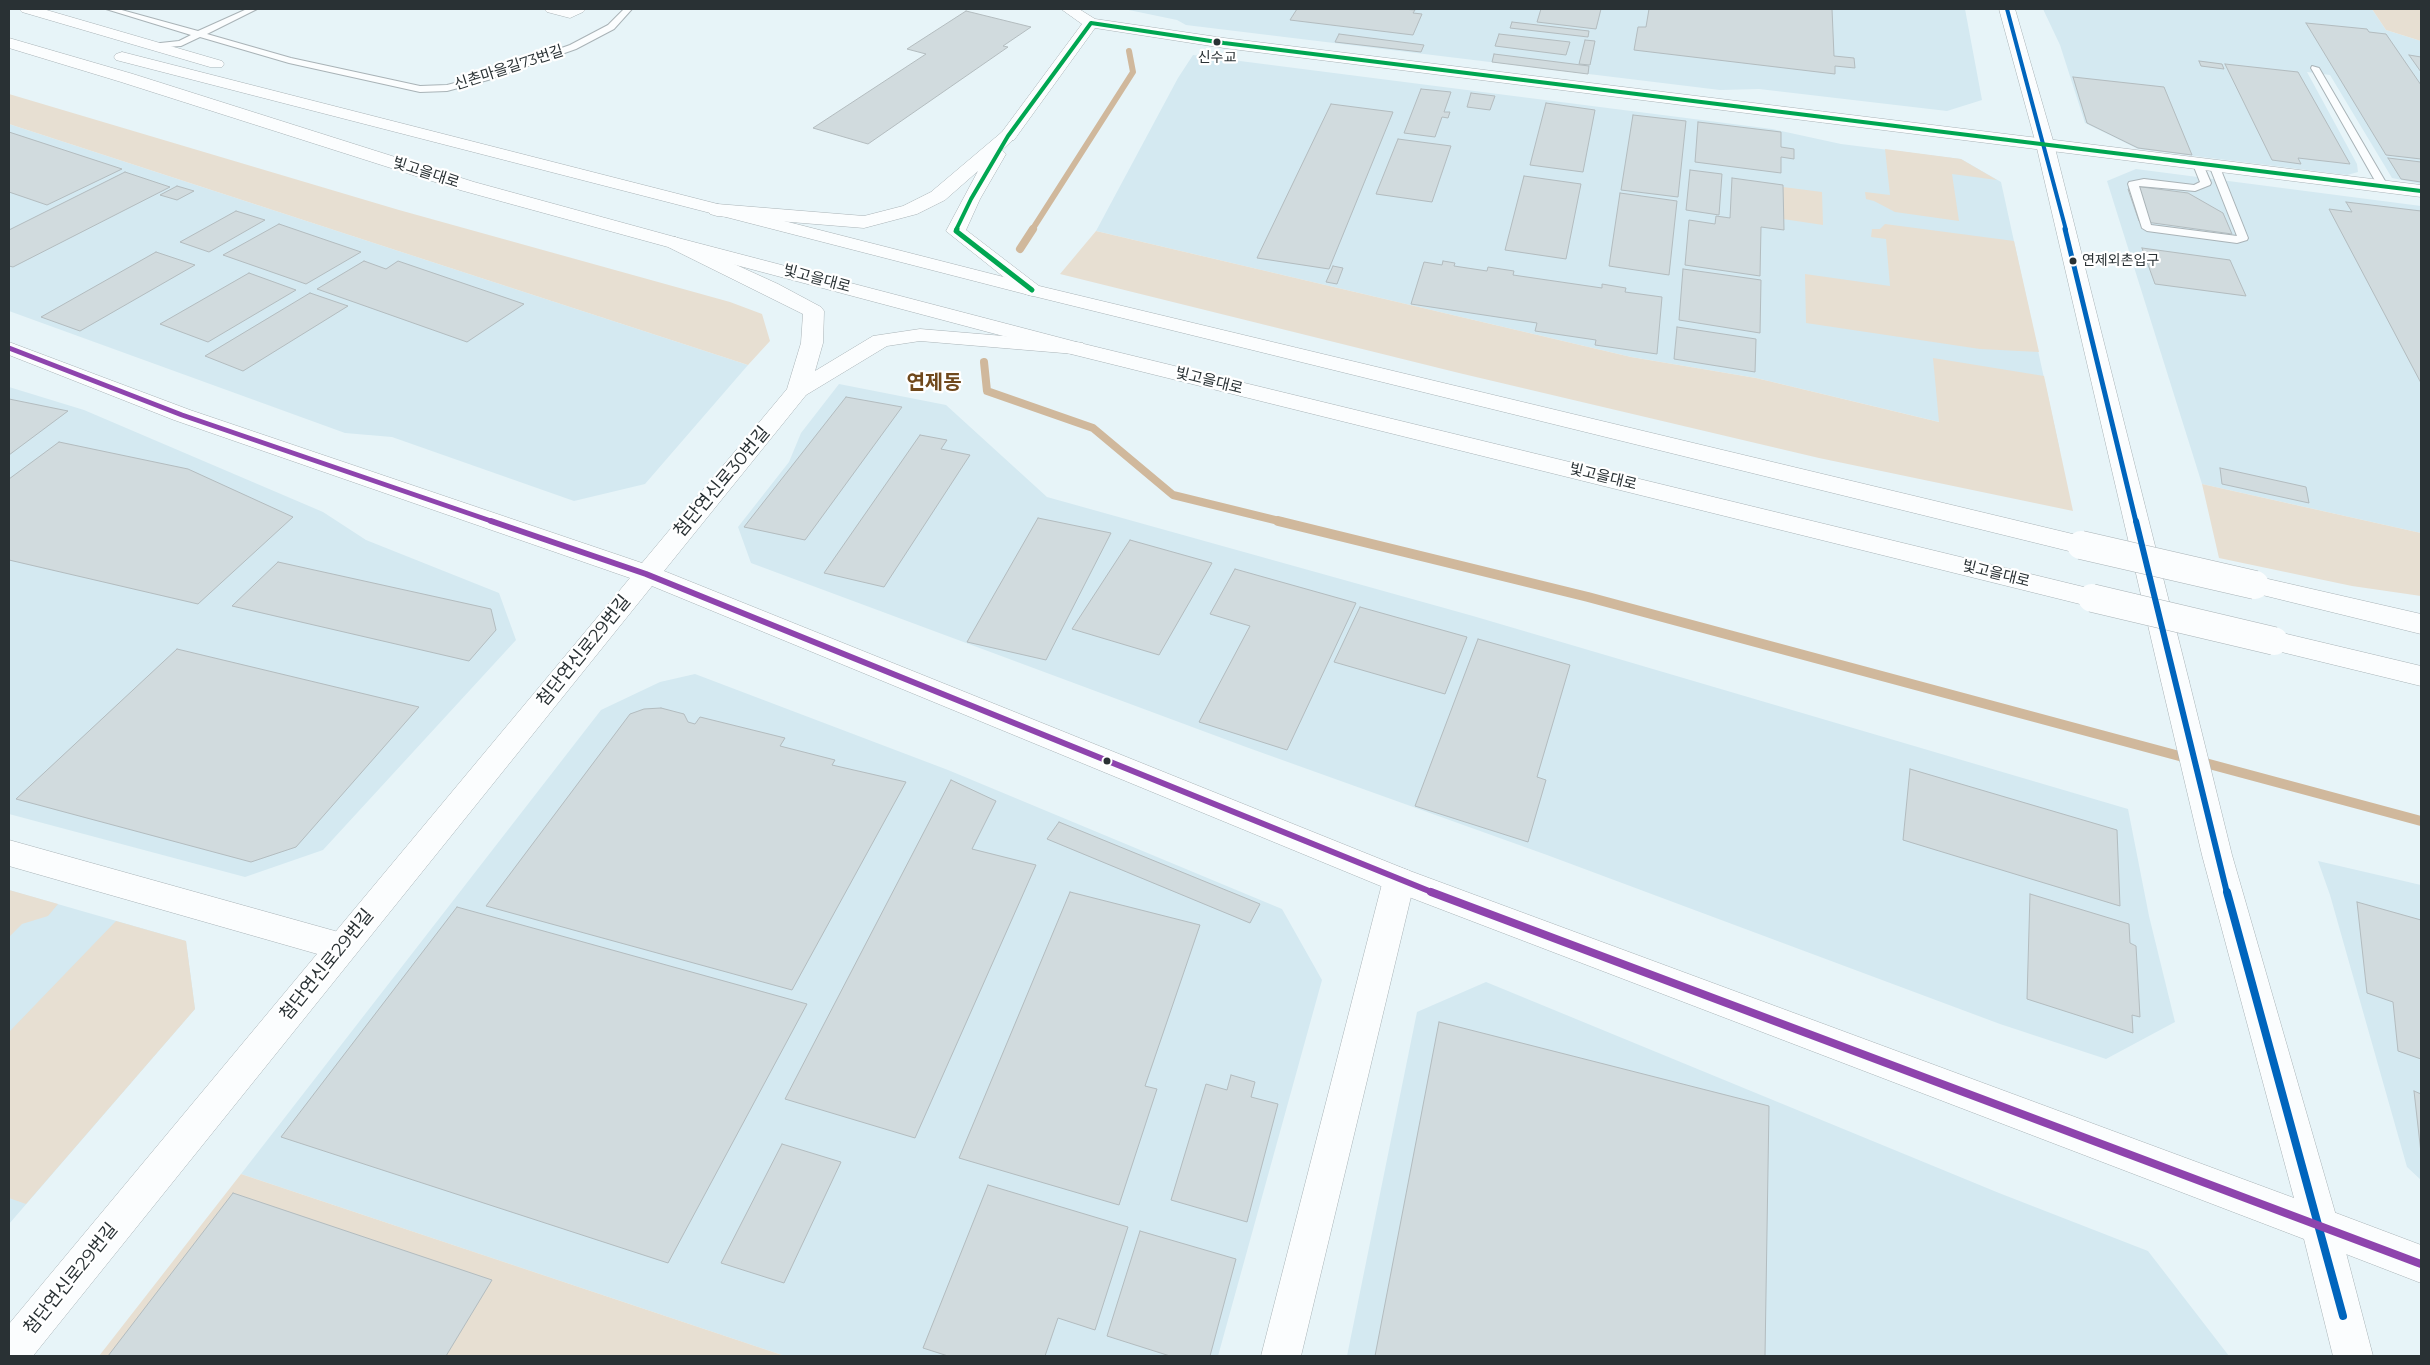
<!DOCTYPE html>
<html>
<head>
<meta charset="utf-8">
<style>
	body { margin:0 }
	#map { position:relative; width:2430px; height:1365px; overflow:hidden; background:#e7f4f8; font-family:Montserrat,sans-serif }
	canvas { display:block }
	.frame { position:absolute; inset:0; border:10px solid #293134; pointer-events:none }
</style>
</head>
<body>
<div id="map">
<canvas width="2430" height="1365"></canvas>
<div class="frame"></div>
</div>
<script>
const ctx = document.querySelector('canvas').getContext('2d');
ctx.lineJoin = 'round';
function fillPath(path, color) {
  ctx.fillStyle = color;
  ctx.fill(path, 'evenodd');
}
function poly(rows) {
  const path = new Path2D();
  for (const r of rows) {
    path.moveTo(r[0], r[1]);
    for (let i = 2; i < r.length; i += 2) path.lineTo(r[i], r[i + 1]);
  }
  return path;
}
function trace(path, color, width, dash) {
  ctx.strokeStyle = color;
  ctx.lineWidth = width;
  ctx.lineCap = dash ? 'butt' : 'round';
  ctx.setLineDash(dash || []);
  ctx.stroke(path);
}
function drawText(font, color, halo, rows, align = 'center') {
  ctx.font = font + ' Montserrat,"Noto Sans KR",sans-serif';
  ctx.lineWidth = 4.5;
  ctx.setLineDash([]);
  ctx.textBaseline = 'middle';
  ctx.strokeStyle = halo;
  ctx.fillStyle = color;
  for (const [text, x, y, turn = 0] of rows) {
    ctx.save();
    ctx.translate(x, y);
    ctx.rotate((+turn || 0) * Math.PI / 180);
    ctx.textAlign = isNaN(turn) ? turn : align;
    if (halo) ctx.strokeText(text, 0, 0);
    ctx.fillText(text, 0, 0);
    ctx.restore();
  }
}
fillPath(poly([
	[1124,9,1965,9,1982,100,1947,111,1759,89,1720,90,1186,25,1177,20],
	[2043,9,2372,9,2386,30,2421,41,2421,184,2392,178,2330,75,2307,72,2357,164,2358,172,2347,175,2138,149,2085,123,2060,45],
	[1193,55,1772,129,1841,144,1961,159,2001,182,2060,451,1756,378,1631,357,1096,231,1178,78],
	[9,124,331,229,748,365,645,484,574,501,392,437,345,433,9,311],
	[2136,169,2421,206,2421,533,2202,484,2107,181],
	[839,384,946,405,1047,497,1473,616,2128,809,2149,916,2175,1022,2106,1059,2000,1024,1547,855,1246,747,751,563,738,527,789,462,801,433],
	[9,387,84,410,323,512,366,540,499,593,516,640,323,850,245,877,9,814],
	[695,674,948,770,1282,909,1322,980,1218,1356,785,1356,241,1174,601,710,660,682],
	[2318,861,2421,885,2421,1180,2407,1167,2330,895],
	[9,890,186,941,195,1009,9,1224],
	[1486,982,1999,1193,2148,1251,2229,1356,1347,1356,1417,1012]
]), '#d4e9f1');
fillPath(poly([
	[2372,9,2421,9,2421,41,2386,30],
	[9,94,399,210,730,302,762,314,770,341,748,365,9,124],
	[1885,149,1961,159,1997,180,1952,174,1959,221,1895,212,1874,201,1866,199,1865,192,1890,195],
	[1783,187,1822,192,1823,225,1783,219],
	[1885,224,2014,241,2039,352,1980,349,1806,323,1805,274,1890,286,1886,239,1871,237,1872,229,1880,229],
	[1096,231,1631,357,1756,378,1939,422,1933,358,2044,376,2073,511,1819,458,1459,373,1060,274],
	[2202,484,2421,533,2421,596,2352,586,2219,558],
	[9,890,58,904,48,916,22,924,9,937],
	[116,921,186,941,195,1009,26,1204,9,1198,9,1032],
	[241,1174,785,1356,99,1356]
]), '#e7dfd2');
trace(poly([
	[1032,230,1133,72,1129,51]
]), '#d0b89c', 6);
trace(poly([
	[1020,249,1033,229],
	[984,362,987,391,1093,428,1173,495,1283,522]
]), '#d0b89c', 8);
trace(poly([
	[1278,521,1588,597,2421,821]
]), '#d0b89c', 10);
const building = poly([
	[1297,9,1403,9,1415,10,1413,13,1422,14,1413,35,1290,20,1297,9],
	[1541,9,1601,9,1596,29,1537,22,1541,9],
	[1649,9,1832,9,1834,56,1854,58,1855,68,1835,66,1835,74,1634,50,1638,27,1646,27,1649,9],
	[966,11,1031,27,1003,46,1008,47,868,144,813,128,926,54,907,49,966,11],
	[1512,22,1589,31,1588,37,1510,28,1512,22],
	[2306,23,2367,29,2369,32,2386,34,2421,85,2421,159,2386,155,2306,23],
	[1339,34,1424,45,1421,52,1335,42,1339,34],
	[1499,34,1570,42,1566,55,1495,46,1499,34],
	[1585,40,1595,41,1590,65,1579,64,1585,40],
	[1494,54,1589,66,1588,74,1492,62,1494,54],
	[2409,55,2421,57,2421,72,2409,55],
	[2199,61,2222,64,2224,69,2201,66,2199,61],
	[2225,64,2298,72,2350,164,2298,158,2301,164,2272,160,2225,64],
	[2073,77,2164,87,2192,155,2138,148,2087,123,2073,77],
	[1421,89,1451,92,1444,112,1450,112,1448,118,1442,117,1435,137,1404,133,1421,89],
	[1471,93,1495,96,1490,110,1467,107,1471,93],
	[1546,103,1595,110,1583,172,1530,165,1546,103],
	[1331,104,1393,112,1329,269,1257,258,1331,104],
	[1633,115,1686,121,1678,197,1621,190,1633,115],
	[1698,122,1781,132,1781,147,1794,149,1794,159,1781,157,1781,173,1695,162,1698,122],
	[9,132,122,169,47,205,9,192,9,132],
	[1398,139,1451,146,1432,202,1376,194,1398,139],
	[2388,158,2421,162,2421,182,2401,179,2388,158],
	[1690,170,1722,174,1719,215,1686,210,1690,170],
	[125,172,170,187,13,267,9,266,9,230,125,172],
	[1524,176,1581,184,1566,259,1505,250,1524,176],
	[1732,178,1783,185,1784,230,1761,227,1760,276,1685,265,1689,220,1715,224,1716,216,1730,218,1732,178],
	[177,186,194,191,177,200,160,195,177,186],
	[2134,186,2188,193,2223,213,2232,234,2139,221,2128,189,2134,186],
	[1620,193,1677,201,1669,275,1609,266,1620,193],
	[2346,202,2421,211,2421,383,2329,209,2352,212,2346,202],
	[236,211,265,220,209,252,180,242,236,211],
	[279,224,361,252,306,284,223,255,279,224],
	[2142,248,2230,260,2246,296,2155,284,2142,248],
	[156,252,195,265,80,331,41,317,156,252],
	[364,261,386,269,398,261,524,304,467,342,317,289,364,261],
	[1443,261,1455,263,1454,266,1487,271,1488,267,1514,271,1513,275,1602,288,1602,284,1626,288,1625,292,1662,297,1657,354,1595,345,1596,340,1535,331,1537,323,1411,304,1424,262,1442,265,1443,261],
	[1333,266,1343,268,1337,284,1326,282,1333,266],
	[1683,269,1761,280,1760,333,1679,320,1683,269],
	[249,273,296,290,208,342,160,324,249,273],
	[310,293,348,306,243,371,205,356,310,293],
	[1677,327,1756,339,1755,372,1674,359,1677,327],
	[846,397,902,407,805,540,744,527,846,397],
	[9,399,68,411,9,455,9,399],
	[920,435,947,440,941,449,970,455,884,587,824,573,920,435],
	[59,442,188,469,293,517,198,604,9,560,9,479,59,442],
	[2220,468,2306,487,2309,503,2222,484,2220,468],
	[1038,518,1111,533,1046,660,967,642,1038,518],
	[1130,540,1212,563,1159,655,1072,629,1130,540],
	[278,562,491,609,496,630,469,661,232,606,278,562],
	[1235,569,1356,603,1287,750,1199,722,1250,626,1210,614,1235,569],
	[1360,607,1467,637,1445,694,1334,662,1360,607],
	[1478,639,1570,665,1537,777,1546,780,1528,842,1415,806,1478,639],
	[177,649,419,707,296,847,251,862,16,799,177,649],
	[661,708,684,714,688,722,695,724,700,717,785,738,780,746,835,760,832,765,906,782,792,990,486,906,630,714,644,709,661,708],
	[1910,769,2117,830,2120,906,1903,840,1910,769],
	[951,780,996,801,972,849,1036,865,915,1138,785,1099,951,780],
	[1059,822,1260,904,1250,923,1047,839,1059,822],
	[1070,892,1200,925,1145,1086,1157,1089,1119,1205,959,1158,1070,892],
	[2030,894,2129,924,2130,943,2136,946,2140,1017,2132,1015,2133,1033,2027,999,2030,894],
	[2357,902,2421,920,2421,1059,2398,1051,2393,1002,2367,993,2357,902],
	[457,907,807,1004,668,1263,281,1137,457,907],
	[1439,1022,1769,1106,1765,1356,1375,1356,1439,1022],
	[1231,1075,1255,1082,1251,1097,1278,1104,1247,1222,1171,1200,1206,1084,1227,1090,1231,1075],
	[2414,1091,2421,1094,2421,1153,2414,1091],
	[782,1144,841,1162,784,1283,721,1263,782,1144],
	[988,1185,1128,1227,1095,1330,1058,1318,1045,1356,948,1356,923,1348,988,1185],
	[233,1193,492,1280,446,1356,108,1356,233,1193],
	[1140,1231,1236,1259,1210,1356,1170,1356,1107,1336,1140,1231]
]);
fillPath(building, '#d1dbde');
trace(building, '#b3bcbf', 1);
const service = poly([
	[106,9,118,9,198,31,247,9,257,9,207,34,291,58,420,86,447,85,482,76,570,45,608,25,624,9,632,9,614,29,576,49,488,80,447,91,420,92,289,63,200,37,181,46,151,48,151,44,179,41,191,35,106,9],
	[2312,66,2319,68,2388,186,2387,188,2379,188,2378,186,2311,68,2312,66],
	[2197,159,2202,162,2211,183,2210,185,2195,191,2139,186,2151,225,2237,236,2209,165,2214,162,2219,165,2248,238,2247,240,2237,243,2147,231,2142,228,2128,184,2129,182,2144,179,2194,185,2200,182,2192,162,2197,159]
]);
const minor = poly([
	[544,9,586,9,583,12,570,18,547,12,544,9],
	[1061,9,1079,9,1095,19,1224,38,2421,185,2421,197,1224,48,1095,28,1014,140,1002,140,999,136,1002,132,1082,24,1061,9],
	[9,840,342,933,353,937,358,947,353,957,342,961,9,866,9,840],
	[1399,867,1410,871,1415,880,1301,1356,1261,1356,1383,880,1388,871,1399,867],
	[2320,1207,2421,1245,2421,1283,2307,1239,2301,1226,2307,1213,2320,1207]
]);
const tertiary = poly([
	[1008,131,1014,132,1017,136,1002,150,1006,154,980,199,966,230,1039,286,1042,290,1039,294,1032,296,1025,294,946,231,978,171,945,200,917,214,864,228,717,216,710,214,708,210,710,206,717,204,864,216,903,206,931,192,1002,132,1008,131],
	[675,237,778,284,821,307,824,311,823,343,815,371,873,336,920,329,1075,342,1083,343,1086,348,1083,353,1075,354,920,341,887,346,806,395,664,571,1410,871,2294,1198,2202,855,2161,681,2165,674,2175,671,2185,674,2189,681,2232,855,2339,1226,2373,1356,2333,1356,2304,1239,1388,889,652,586,33,1356,9,1356,9,1324,630,578,174,420,9,355,9,342,190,410,642,563,787,389,801,343,803,314,668,247,665,243,668,239,675,237]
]);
const secondary = poly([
	[19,9,43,9,222,61,224,64,222,67,210,67,22,12,19,9],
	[1999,9,2015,9,2054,144,2189,681,2185,688,2175,691,2165,688,2161,681,2036,144,1999,9],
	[9,38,133,74,474,182,682,239,1084,344,2092,589,2101,591,2105,598,2101,605,2092,607,1071,354,668,247,460,190,121,82,9,48,9,38],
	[122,52,1035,285,2081,536,2090,539,2094,545,2090,551,2081,554,1025,294,116,60,114,57,116,54,122,52],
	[2255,576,2421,614,2421,634,2246,591,2242,585,2246,579,2255,576],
	[2274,631,2421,666,2421,686,2265,648,2261,641,2265,634,2274,631]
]);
trace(service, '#a9b3b7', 2);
trace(minor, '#a9b3b7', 1);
trace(tertiary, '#a9b3b7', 1);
trace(secondary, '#a9b3b7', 1);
fillPath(service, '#fbfdfe');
fillPath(minor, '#fbfdfe');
fillPath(tertiary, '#fbfdfe');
fillPath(secondary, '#fbfdfe');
const secondaryBridge = poly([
	[2081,545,2255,585],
	[2092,598,2274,641]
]);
trace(secondaryBridge, '#a9b3b7', 29, []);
trace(secondaryBridge, '#fbfdfe', 28);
trace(poly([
	[2007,9,2066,230]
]), '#0065bd', 4);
trace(poly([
	[2065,229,2136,522]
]), '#0065bd', 5);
trace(poly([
	[2136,521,2227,893]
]), '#0065bd', 6);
trace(poly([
	[2227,892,2343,1316]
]), '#0065bd', 8);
trace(poly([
	[956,230,971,199,1008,136,1091,23,1224,43,2421,191]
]), '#00a651', 4);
trace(poly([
	[957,229,956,231,1032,290]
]), '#00a651', 5);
trace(poly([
	[9,348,182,415,494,522]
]), '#8e44ad', 5);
trace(poly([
	[491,521,646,574,1434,893]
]), '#8e44ad', 6);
trace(poly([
	[1431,892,2421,1264]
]), '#8e44ad', 8);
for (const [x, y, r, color] of [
	[1217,42,4.5,"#293134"],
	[2073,261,4.5,"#293134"],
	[1107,761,4.5,"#293134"]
]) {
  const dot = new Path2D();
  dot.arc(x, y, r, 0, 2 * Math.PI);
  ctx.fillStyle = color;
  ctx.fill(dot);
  trace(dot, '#fff', 2);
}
drawText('14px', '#293134', '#fff', [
	["신수교",1217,58],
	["연제외촌입구",2082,261,"left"]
]);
drawText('15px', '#293134', '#fff', [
	["신촌마을길73번길",509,68,-18],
	["빛고을대로",426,173,18],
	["빛고을대로",817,279,15],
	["빛고을대로",1209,381,14],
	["빛고을대로",1603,477,14],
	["빛고을대로",1996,574,14]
]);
drawText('18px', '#293134', '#fff', [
	["첨단연신로30번길",722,482,-50],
	["첨단연신로29번길",584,651,-51],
	["첨단연신로29번길",327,965,-51],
	["첨단연신로29번길",71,1279,-51]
]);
drawText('bold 20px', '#6f481b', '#fff', [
	["연제동",934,383]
]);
</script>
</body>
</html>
